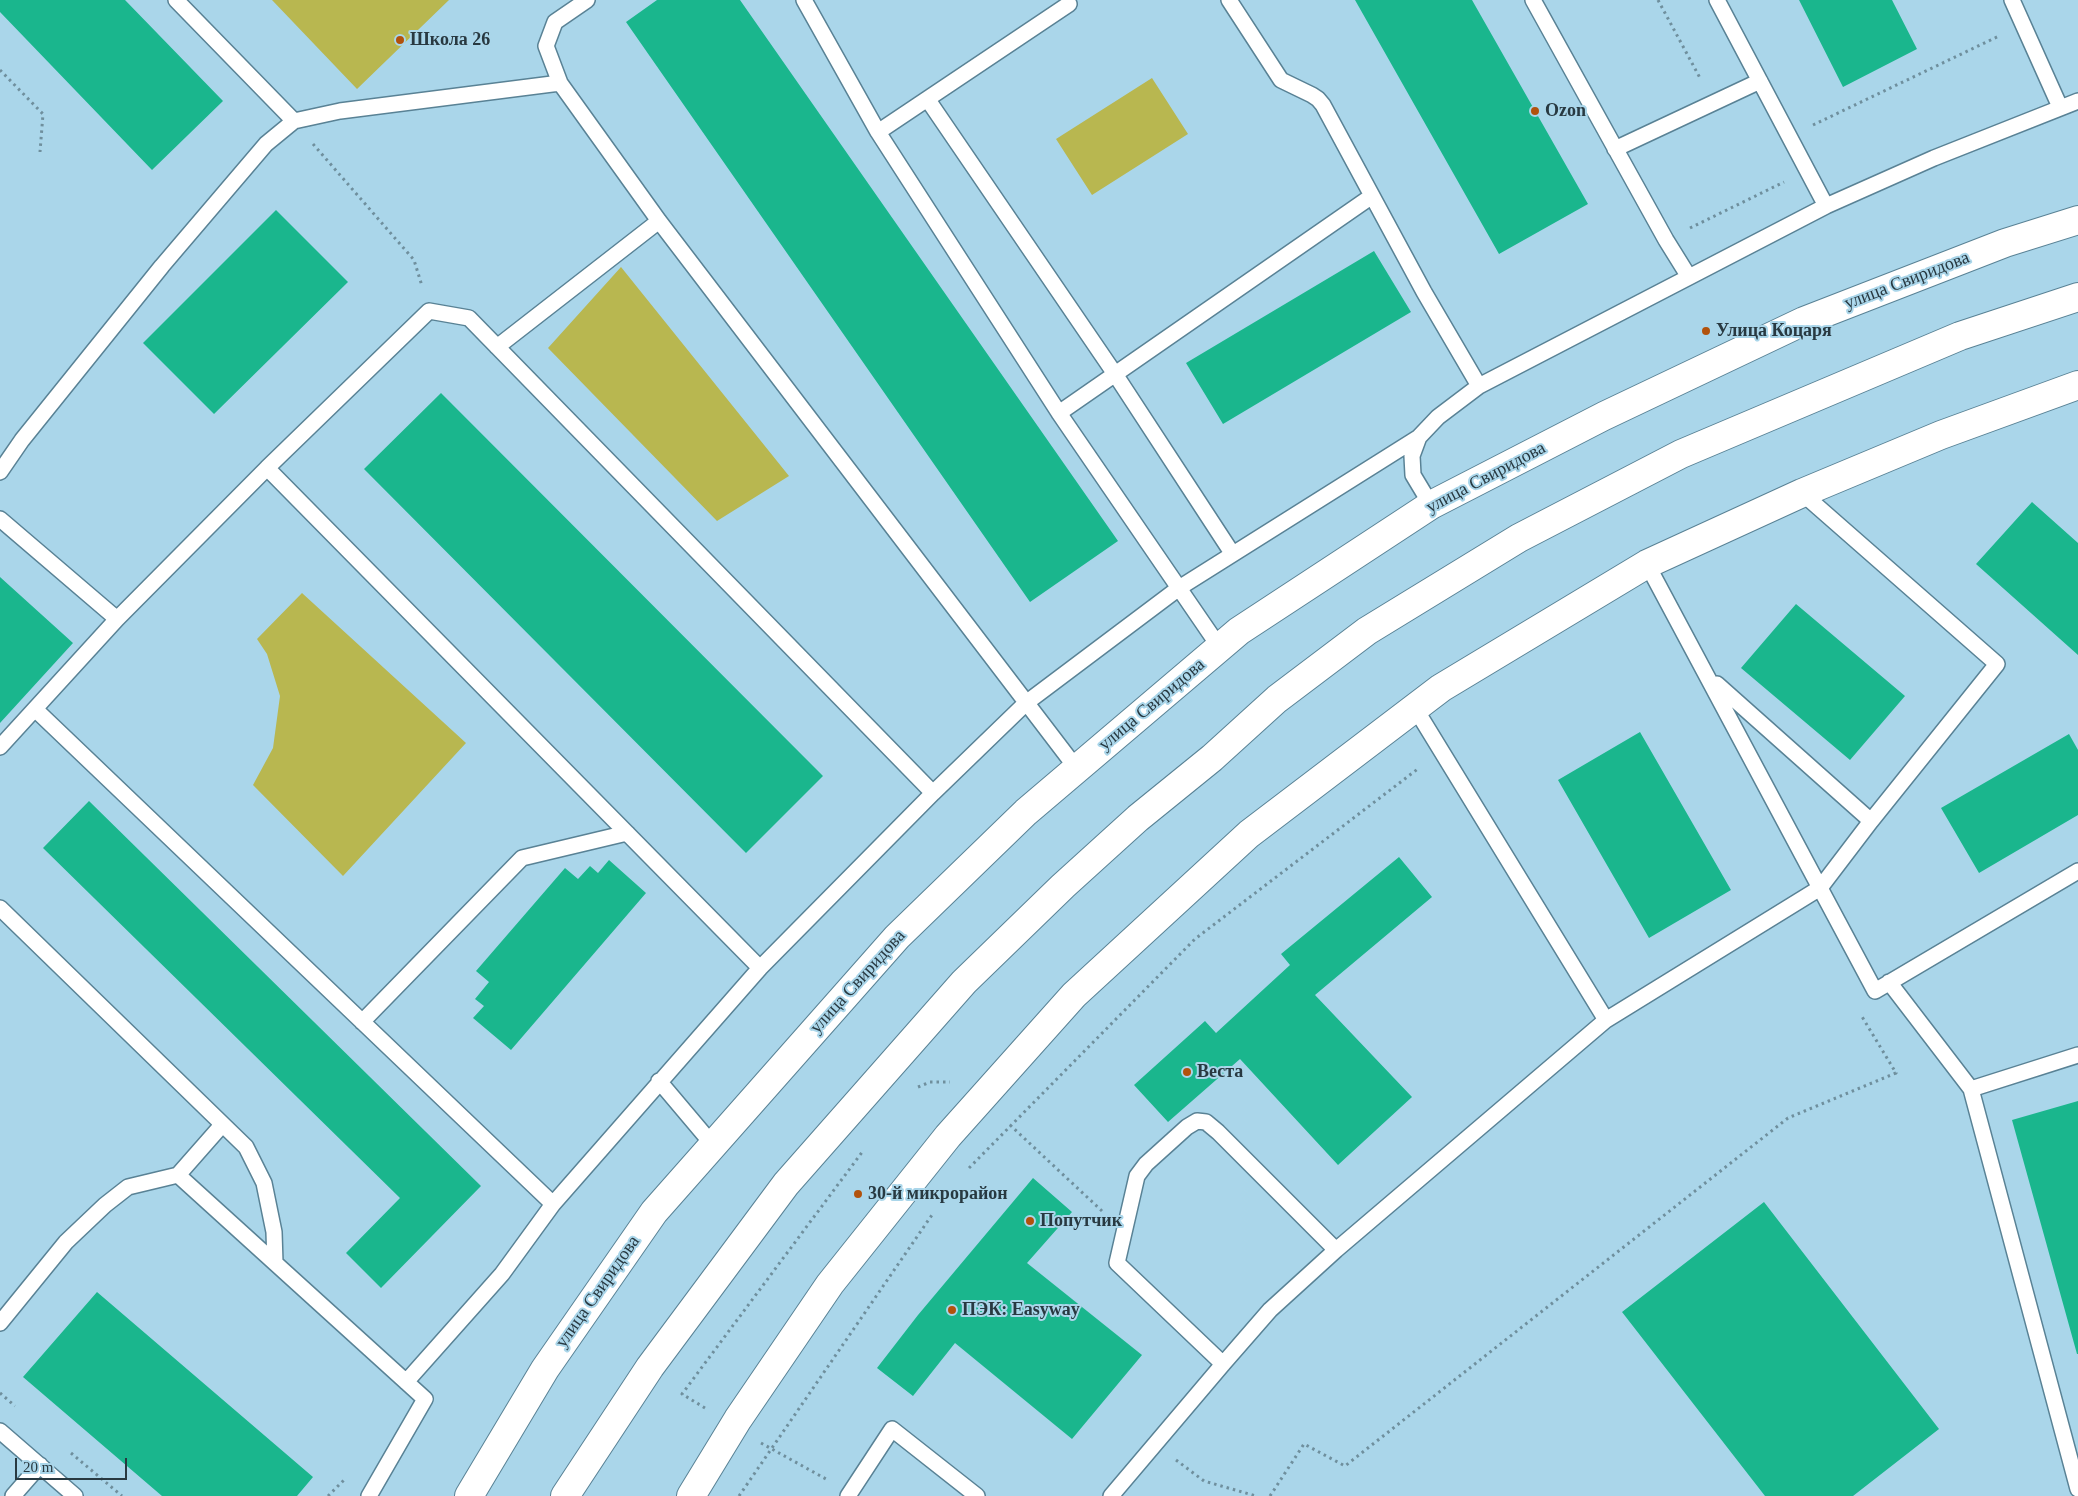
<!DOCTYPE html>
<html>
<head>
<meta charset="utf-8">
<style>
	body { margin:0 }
	#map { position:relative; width:2078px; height:1496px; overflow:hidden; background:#aad6ea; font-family:Georgia,serif }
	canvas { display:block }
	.scale { position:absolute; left:15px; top:1458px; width:112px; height:22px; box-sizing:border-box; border:2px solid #283941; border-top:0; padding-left:6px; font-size:15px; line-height:18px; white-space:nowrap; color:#283941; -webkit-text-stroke:4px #aad6ea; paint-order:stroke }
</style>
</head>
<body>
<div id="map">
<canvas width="2078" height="1496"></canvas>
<div class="scale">20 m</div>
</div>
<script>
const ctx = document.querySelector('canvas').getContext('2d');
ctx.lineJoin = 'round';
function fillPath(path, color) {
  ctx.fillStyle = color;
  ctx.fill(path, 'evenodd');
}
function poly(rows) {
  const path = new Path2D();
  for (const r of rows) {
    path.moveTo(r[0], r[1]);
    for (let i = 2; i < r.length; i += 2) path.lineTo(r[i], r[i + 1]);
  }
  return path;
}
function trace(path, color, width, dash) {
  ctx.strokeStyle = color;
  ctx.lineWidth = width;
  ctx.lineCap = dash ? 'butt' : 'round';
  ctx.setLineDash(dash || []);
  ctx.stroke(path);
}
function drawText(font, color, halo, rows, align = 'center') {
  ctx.font = font + ' Georgia,serif';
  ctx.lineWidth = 4;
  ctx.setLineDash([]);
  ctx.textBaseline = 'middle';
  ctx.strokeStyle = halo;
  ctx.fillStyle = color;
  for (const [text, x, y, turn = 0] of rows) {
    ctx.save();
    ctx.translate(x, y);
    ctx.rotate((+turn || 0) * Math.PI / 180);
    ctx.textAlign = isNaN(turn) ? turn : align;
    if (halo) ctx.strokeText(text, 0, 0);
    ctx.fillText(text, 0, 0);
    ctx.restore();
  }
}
fillPath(poly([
	[272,0,449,0,357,89],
	[1152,78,1188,134,1092,195,1056,139],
	[621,267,789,476,717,521,548,348],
	[302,593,466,743,343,876,253,785,273,748,280,696,267,654,257,639]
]), '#b8b750');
fillPath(poly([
	[0,0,125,0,223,101,152,170,0,12],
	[657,0,740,0,1118,541,1030,602,626,22],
	[1355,0,1472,0,1588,204,1499,254],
	[1799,0,1892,0,1917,49,1843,87],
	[276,210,348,282,214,414,143,343],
	[1374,251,1411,312,1223,424,1186,363],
	[441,393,823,776,746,853,364,469],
	[2032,502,2078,543,2078,655,1976,564],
	[0,577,73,643,0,723],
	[1796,604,1905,696,1850,760,1741,668],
	[1640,732,1731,890,1649,938,1558,780],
	[2069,734,2078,750,2078,815,1979,873,1941,808],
	[89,801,481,1186,381,1288,346,1253,400,1198,43,848],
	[1399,857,1432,897,1315,995,1412,1097,1338,1165,1240,1059,1168,1122,1134,1085,1205,1021,1216,1033,1290,965,1281,954],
	[609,860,646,893,511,1050,473,1018,484,1006,475,999,489,982,476,971,565,868,578,879,590,866,598,873],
	[2078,1101,2078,1354,2077,1354,2012,1120],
	[1033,1178,1072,1212,1027,1263,1142,1355,1072,1439,955,1343,913,1396,877,1368,918,1315],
	[1764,1202,1939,1429,1853,1496,1765,1496,1622,1312],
	[97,1292,313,1477,297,1496,162,1496,23,1377]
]), '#1ab68d');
const lane = poly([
	[587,0,555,22,546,46,560,83,659,221,1077,769],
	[804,0,878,132,1059,413,1220,648],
	[1229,0,1281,80,1312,95,1318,99,1323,105,1424,292,1479,386],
	[1533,0,1666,240,1689,277],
	[1717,0,1826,206],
	[2012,0,2060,107],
	[928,100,1115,374,1232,553],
	[294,121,340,111,560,83],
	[878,132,1069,4],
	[1615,149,1760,81],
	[497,347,659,221],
	[1059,413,1372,196],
	[0,472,22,440,162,266,266,144,294,121,176,0],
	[1431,505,1413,475,1412,456,1419,437,1438,417,1479,386,1826,206,1934,158,2078,101],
	[0,519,117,619],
	[1647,564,1875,991,2078,871],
	[1717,684,1871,821,1997,664,1802,493],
	[1415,708,1606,1020],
	[36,710,553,1204],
	[0,747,117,619,267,468],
	[0,908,246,1147,264,1183,274,1232,275,1263],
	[760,968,267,468,429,311,469,318,933,793],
	[1889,982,1971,1089,2078,1489],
	[362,1022,522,858,627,833],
	[659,1081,713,1145],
	[1971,1089,2078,1055],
	[178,1175,222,1125],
	[0,1323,66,1242,105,1205,128,1187,178,1175,425,1399,369,1496],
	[1223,1364,1117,1263,1137,1176,1146,1164,1187,1127,1197,1121,1206,1122,1218,1132,1336,1250],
	[406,1382,502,1274,553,1204,760,968,933,793,1026,703,1179,588,1419,437],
	[0,1431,75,1496],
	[13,1496,40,1465],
	[848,1496,892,1429,977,1496],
	[1111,1496,1223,1364,1270,1310,1336,1250,1606,1020,1820,888,1871,821]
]);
const street = poly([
	[691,1496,738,1419,830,1284,948,1136,1074,995,1249,834,1441,688,1647,564,1802,493,1941,435,2078,385]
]);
const secondary = poly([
	[469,1496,545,1369,654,1212,897,937,1026,812,1239,631,1431,505,1604,416,1804,321,2005,243,2078,220],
	[565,1496,650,1367,786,1184,964,982,1063,886,1138,818,1212,758,1277,699,1367,631,1519,538,1681,454,1960,336,2078,297]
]);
trace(lane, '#598295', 18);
trace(street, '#598295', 30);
trace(secondary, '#598295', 30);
trace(poly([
	[1658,0,1700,78],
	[0,70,43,114,40,152],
	[1813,125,1999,36],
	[313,144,414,260,422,286],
	[1690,228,1784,182],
	[918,1087,930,1082,950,1082],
	[1010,1125,1102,1211],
	[969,1168,1195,939,1419,768],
	[0,1393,15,1406],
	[705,1408,682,1394,863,1151],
	[761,1443,826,1479],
	[71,1453,122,1496],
	[1176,1460,1204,1481,1256,1496],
	[328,1496,345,1479],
	[739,1496,934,1212],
	[1270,1496,1304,1444,1345,1466,1788,1118,1896,1073,1861,1015]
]), '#6f8f9d', 3, [2.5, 4]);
trace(lane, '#fff', 15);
trace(street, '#fff', 28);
trace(secondary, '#fff', 28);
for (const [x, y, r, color] of [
	[400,40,5,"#b2520c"],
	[1535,111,5,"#b2520c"],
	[1706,331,5,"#b2520c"],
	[1187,1072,5,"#b2520c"],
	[858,1194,5,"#b2520c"],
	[1030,1221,5,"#b2520c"],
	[952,1310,5,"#b2520c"]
]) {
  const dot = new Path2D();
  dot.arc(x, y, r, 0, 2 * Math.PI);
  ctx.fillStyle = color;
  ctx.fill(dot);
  trace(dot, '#aad6ea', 2);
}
drawText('bold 18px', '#283941', '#aad6ea', [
	["Школа 26",410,40],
	["Ozon",1545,111],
	["Улица Коцаря",1716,331],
	["Веста",1197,1072],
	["30-й микрорайон",868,1194],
	["Попутчик",1040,1221],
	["ПЭК: Easyway",962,1310]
], 'left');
drawText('18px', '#283941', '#aad6ea', [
	["улица Свиридова",1907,281,-21],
	["улица Свиридова",1486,478,-28],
	["улица Свиридова",1152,705,-40],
	["улица Свиридова",858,982,-48],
	["улица Свиридова",598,1292,-55]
]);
</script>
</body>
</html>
